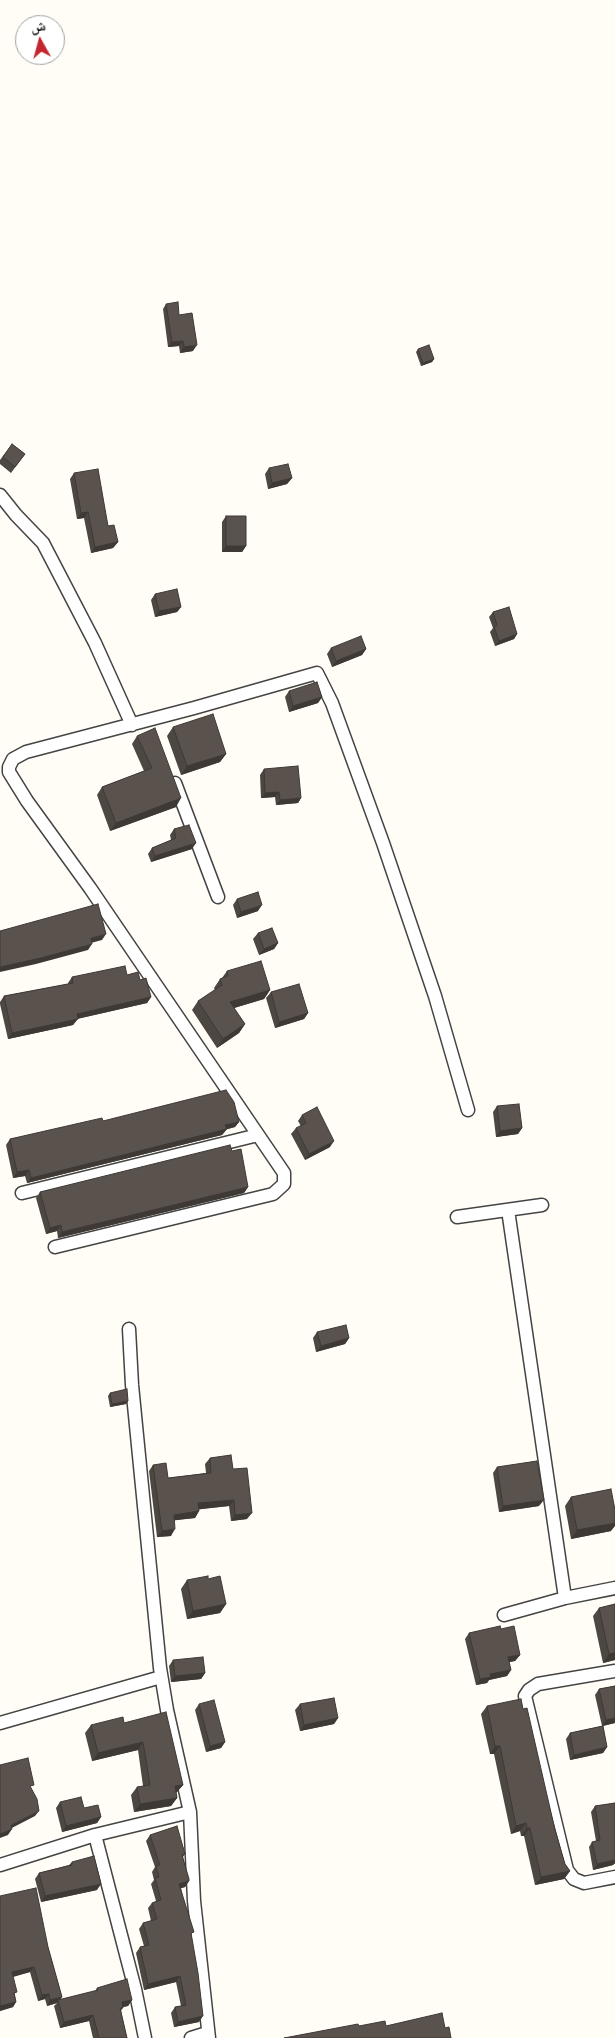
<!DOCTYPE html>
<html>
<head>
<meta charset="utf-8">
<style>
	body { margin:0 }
	#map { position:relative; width:615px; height:2038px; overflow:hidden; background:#fffdf5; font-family:"Source Serif 4","Noto Naskh Arabic",serif }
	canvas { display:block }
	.north { position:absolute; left:15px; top:15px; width:50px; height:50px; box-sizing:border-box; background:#fff; border:1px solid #a0a0a0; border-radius:50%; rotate:353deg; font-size:14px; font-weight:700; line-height:20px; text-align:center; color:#111 }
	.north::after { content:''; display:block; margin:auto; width:18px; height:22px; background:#c4262e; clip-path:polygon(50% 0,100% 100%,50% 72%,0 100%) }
</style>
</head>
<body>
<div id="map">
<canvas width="615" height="2038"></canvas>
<div class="north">ش</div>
</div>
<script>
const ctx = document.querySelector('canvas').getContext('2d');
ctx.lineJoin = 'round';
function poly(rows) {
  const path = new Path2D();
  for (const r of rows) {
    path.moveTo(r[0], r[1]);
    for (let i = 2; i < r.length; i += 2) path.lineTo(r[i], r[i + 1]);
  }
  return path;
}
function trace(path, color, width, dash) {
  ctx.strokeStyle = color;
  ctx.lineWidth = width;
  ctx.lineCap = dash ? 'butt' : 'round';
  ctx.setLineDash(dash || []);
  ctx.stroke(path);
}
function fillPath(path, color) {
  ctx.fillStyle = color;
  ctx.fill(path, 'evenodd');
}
const street = poly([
	[0,495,16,515,43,543,95,643,132,725],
	[175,783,218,897],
	[22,1193,258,1135],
	[508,1210,565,1598],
	[457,1217,542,1205],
	[55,1247,273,1194,284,1184,284,1173,90,888,27,801,9,772,9,767,13,759,26,752,194,708,317,673,332,703,383,843,435,996,468,1110],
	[129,1329,132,1385,160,1668,167,1710,190,1812,194,1901,209,2038],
	[504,1615,565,1598,615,1588],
	[615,1671,538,1684,529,1690,525,1696,567,1870,574,1879,584,1883,615,1877],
	[0,1723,161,1677],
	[95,1835,135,1989,145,2038],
	[0,1865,95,1835,190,1812],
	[191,2038,207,2033]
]);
trace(street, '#444', 15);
trace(street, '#fff', 12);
fillPath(poly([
	[166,304,179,315,193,351,180,353,179,346,168,347,163,309],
	[418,349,434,359,432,362,421,366,416,352],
	[12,444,25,454,11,473,0,464,0,460],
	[269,468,292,478,287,484,268,489,265,474],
	[74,473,118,542,113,548,91,553,84,518,77,519,70,479],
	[226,516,246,546,242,552,222,552,222,522],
	[155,594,181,607,177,612,155,617,151,600],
	[493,612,517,634,514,639,495,646,490,632,493,628,489,617],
	[331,648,366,649,362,655,332,667,327,654],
	[289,691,322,697,318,703,289,712,285,697],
	[173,727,226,754,220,762,181,775,167,736],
	[137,736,176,807,110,831,97,795,102,787,144,771,132,744],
	[264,769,301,798,298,803,276,805,275,797,261,798,260,775],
	[174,829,192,849,151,862,148,854,152,848,171,840,170,835],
	[237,899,258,911,237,918,233,905],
	[258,933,278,943,274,949,259,955,253,939],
	[227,971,270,990,264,999,234,1008,245,1024,239,1033,217,1048,192,1010,198,1001,215,990,214,988,220,979,222,978],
	[127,975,140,980,151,997,147,1003,77,1019,73,1025,8,1039,0,1004,0,1002,4,996,68,984,68,983,72,977],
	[271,992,308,1013,304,1019,275,1028,266,998],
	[497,1106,522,1128,518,1134,496,1137,493,1112],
	[302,1115,330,1147,305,1160,291,1134,296,1128,301,1126,298,1121],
	[103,1121,239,1122,235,1127,227,1129,222,1135,27,1183,25,1176,13,1178,6,1145,10,1139],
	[232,1151,248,1187,244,1193,58,1238,57,1231,46,1234,36,1198,40,1192],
	[317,1332,349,1338,345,1344,316,1352,313,1338],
	[110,1393,128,1401,126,1404,110,1407,108,1396],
	[210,1458,233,1469,247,1519,231,1521,229,1506,199,1509,199,1511,195,1518,174,1520,171,1536,157,1537,149,1471,153,1465,168,1478,206,1473,205,1464],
	[497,1467,539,1506,499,1512,493,1473],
	[571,1497,611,1531,571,1539,565,1506],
	[208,1579,226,1604,220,1613,187,1619,181,1589,187,1580],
	[615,1604,615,1660,603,1663,593,1616,599,1608],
	[501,1629,520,1655,515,1661,509,1662,511,1670,507,1676,489,1680,487,1683,476,1685,465,1639,469,1633],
	[173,1660,205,1673,201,1679,171,1682,169,1666],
	[615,1686,615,1723,603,1726,607,1747,603,1753,570,1760,566,1739,570,1733,602,1726,595,1695,599,1689],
	[199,1704,225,1742,221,1748,206,1752,195,1710],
	[300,1704,338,1718,334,1724,300,1731,295,1710],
	[487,1706,523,1709,565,1864,570,1871,564,1879,535,1885,524,1836,521,1836,520,1831,511,1834,494,1754,490,1754,481,1714],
	[124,1723,183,1785,177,1792,176,1793,177,1798,171,1806,134,1812,131,1795,137,1787,143,1786,138,1750,92,1761,85,1733,91,1725],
	[60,1802,84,1808,101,1817,97,1823,62,1832,56,1808],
	[615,1803,615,1863,613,1865,593,1870,589,1847,592,1842,596,1841,591,1812,595,1806],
	[150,1835,185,1854,183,1857,189,1881,185,1887,181,1888,191,1935,199,2022,174,2027,171,2013,175,2007,181,2006,176,1982,144,1990,136,1953,140,1947,144,1946,139,1929,143,1923,151,1921,148,1908,152,1903,156,1901,151,1884,154,1880,152,1872,155,1867,146,1841],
	[72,1862,97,1890,41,1902,35,1879,39,1873,69,1865],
	[0,1896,48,1947,62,1997,60,2000,95,1991,97,1988,132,2000,128,2006,123,2007,121,2011,127,2038,93,2038,89,2021,60,2028,54,2006,57,2003,47,2006,45,1999,38,2001,30,1972,13,1977,15,1996,16,2002,13,2007,0,2011]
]), '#4d4742');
fillPath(poly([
	[183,341,179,346,168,347,172,342],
	[197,345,193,351,180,353,184,347],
	[434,359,432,362,421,366,423,363],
	[292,478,287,484,268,489,272,483],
	[88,512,84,518,77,519,81,513],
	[118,542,113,548,91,553,95,547],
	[226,546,246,546,242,552,222,552],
	[181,607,177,612,155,617,159,611],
	[517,634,514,639,495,646,499,641],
	[366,649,362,655,332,667,336,661],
	[322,697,318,703,289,712,293,706],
	[226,754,220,762,181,775,187,766],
	[279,792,275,797,261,798,265,793],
	[181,798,176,807,110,831,116,823],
	[301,798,298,803,276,805,280,800],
	[196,843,192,849,151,862,155,856],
	[262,905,258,911,237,918,241,912],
	[106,934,102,940,87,944,91,938],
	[278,943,274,949,259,955,264,949],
	[92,944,88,950,36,964,0,972,0,967],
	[270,990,264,999,224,1011,230,1002],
	[151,997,147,1003,72,1020,77,1014],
	[308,1013,304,1019,275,1028,279,1022],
	[78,1019,73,1025,8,1039,12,1033],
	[245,1024,239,1033,217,1048,223,1039],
	[239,1122,235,1127,221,1131,225,1125],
	[522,1128,518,1134,496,1137,500,1131],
	[227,1129,222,1135,27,1183,31,1178],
	[334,1141,330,1147,305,1160,309,1154],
	[29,1170,25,1176,13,1178,17,1172],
	[248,1187,244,1193,58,1238,62,1232],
	[61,1225,57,1231,46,1234,50,1228],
	[349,1338,345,1344,316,1352,321,1346],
	[128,1401,126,1404,110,1407,112,1404],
	[234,1500,229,1506,194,1510,198,1503],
	[544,1500,539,1506,499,1512,503,1506],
	[199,1511,195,1518,169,1521,174,1515],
	[252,1513,247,1519,231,1521,235,1515],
	[615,1523,615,1526,611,1531,571,1539,577,1530],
	[175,1529,171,1536,157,1537,162,1531],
	[226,1604,220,1613,187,1619,193,1611],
	[615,1653,615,1660,603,1663,609,1654],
	[520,1655,515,1661,504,1663,508,1657],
	[511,1670,507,1676,489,1680,487,1683,476,1685,480,1679,490,1674],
	[205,1673,201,1679,171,1682,175,1676],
	[338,1718,334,1724,300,1731,304,1725],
	[615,1718,615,1723,602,1726,606,1720],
	[143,1742,138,1750,92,1761,98,1753],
	[225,1742,221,1748,206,1752,210,1746],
	[495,1746,500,1746,494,1754,490,1754],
	[607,1747,603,1753,570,1760,574,1755],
	[183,1785,177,1792,169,1794,175,1786],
	[177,1798,171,1806,134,1812,140,1804],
	[39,1811,35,1816,6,1831,11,1825],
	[101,1817,97,1823,62,1832,66,1826],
	[526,1823,520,1831,511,1834,516,1826],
	[527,1828,530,1828,524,1836,521,1836],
	[12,1829,8,1835,0,1838,0,1834],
	[615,1860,615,1863,613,1865,593,1870,597,1864],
	[570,1871,564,1879,535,1885,541,1877],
	[189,1881,185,1887,175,1890,179,1884],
	[101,1884,97,1890,41,1902,45,1896],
	[34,1967,30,1972,8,1978,12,1972],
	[180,1976,176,1982,144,1990,148,1984],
	[49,1994,45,1999,38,2001,42,1995],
	[62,1997,59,2002,58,2000,57,2003,47,2006,50,2000],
	[132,2000,128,2006,117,2008,122,2002],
	[16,2002,13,2007,0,2011,0,2006],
	[93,2015,89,2021,60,2028,64,2022],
	[203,2016,199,2022,174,2027,178,2022]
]), '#3f3936');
const building = poly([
	[178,302,179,315,192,313,197,345,184,347,183,341,172,342,166,304,178,302],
	[429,345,434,359,423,363,418,349,429,345],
	[12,444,25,454,15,467,3,457,12,444],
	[288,464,292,478,272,483,269,468,288,464],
	[98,469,108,526,114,525,118,542,95,547,88,512,81,513,74,473,98,469],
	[226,516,246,516,246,546,226,546,226,516],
	[177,589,181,607,159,611,155,594,177,589],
	[509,607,517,634,499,641,494,627,497,625,493,612,509,607],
	[361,636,366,649,336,661,331,648,361,636],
	[317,682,322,697,293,706,289,691,317,682],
	[213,714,226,754,187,766,173,727,213,714],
	[155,728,181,798,116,823,102,787,152,768,137,736,155,728],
	[298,766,301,798,280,800,279,792,265,793,264,769,298,766],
	[189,825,196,843,155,856,152,848,176,838,174,829,189,825],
	[258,892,262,905,241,912,237,899,258,892],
	[98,904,106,934,91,938,92,944,41,958,0,967,0,931,98,904],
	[272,928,278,943,264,949,258,933,272,928],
	[261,961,270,990,230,1002,245,1024,223,1039,198,1001,222,985,220,979,228,976,227,971,261,961],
	[125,966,127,975,138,972,140,980,146,978,151,997,77,1014,78,1019,12,1033,4,996,73,983,72,977,125,966],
	[299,984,308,1013,279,1022,271,992,299,984],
	[226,1090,234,1102,239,1122,225,1125,227,1129,31,1178,29,1170,17,1172,10,1139,102,1118,103,1121,226,1090],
	[519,1104,522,1128,500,1131,497,1106,519,1104],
	[317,1107,334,1141,309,1154,296,1128,306,1123,302,1115,317,1107],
	[230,1145,232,1151,241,1149,248,1187,62,1232,61,1225,50,1228,40,1192,230,1145],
	[346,1325,349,1338,321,1346,317,1332,346,1325],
	[127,1389,128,1401,112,1404,110,1393,127,1389],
	[231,1455,233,1469,247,1468,252,1513,235,1515,234,1500,198,1503,199,1511,174,1515,175,1529,162,1531,153,1465,166,1463,168,1478,211,1473,210,1458,231,1455],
	[537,1461,544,1500,503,1506,497,1467,537,1461],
	[611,1489,615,1510,615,1523,577,1530,571,1497,611,1489],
	[208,1576,208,1579,220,1576,226,1604,193,1611,187,1580,208,1576],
	[615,1604,615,1653,609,1654,599,1608,615,1604],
	[500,1626,501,1629,514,1626,520,1655,508,1657,511,1670,490,1674,491,1677,480,1679,469,1633,500,1626],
	[203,1657,205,1673,175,1676,173,1660,203,1657],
	[615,1686,615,1718,606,1720,599,1689,615,1686],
	[334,1698,338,1718,304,1725,300,1704,334,1698],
	[521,1699,523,1709,527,1708,555,1830,565,1864,570,1871,541,1877,530,1828,527,1828,526,1823,516,1826,500,1746,495,1746,487,1706,521,1699],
	[214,1700,225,1742,210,1746,199,1704,214,1700],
	[166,1712,183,1785,175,1786,177,1798,140,1804,137,1787,150,1785,143,1742,98,1753,91,1725,123,1717,124,1723,166,1712],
	[603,1726,607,1747,574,1755,570,1733,603,1726],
	[28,1758,34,1785,30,1786,37,1799,39,1811,11,1825,12,1829,0,1834,0,1765,28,1758],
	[81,1797,84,1808,98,1805,101,1817,66,1826,60,1802,81,1797],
	[615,1803,615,1860,597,1864,592,1842,600,1840,595,1806,615,1803],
	[177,1826,185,1854,182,1855,189,1879,189,1881,179,1884,194,1932,191,1933,198,1973,203,2016,178,2022,175,2007,186,2005,180,1976,148,1984,140,1947,149,1945,143,1923,157,1919,152,1903,161,1900,155,1878,159,1877,156,1866,160,1865,150,1835,177,1826],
	[94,1856,101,1884,45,1896,39,1873,72,1865,72,1862,94,1856],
	[36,1888,48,1947,62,1997,50,2000,49,1994,42,1995,34,1967,12,1972,17,1992,14,1993,16,2002,0,2006,0,1896,36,1888],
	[127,1979,132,2000,122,2002,123,2008,120,2008,127,2038,99,2038,93,2015,64,2022,58,2000,98,1990,97,1988,127,1979],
	[442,2013,445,2028,449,2027,451,2038,284,2038,358,2024,359,2026,385,2021,386,2026,442,2013]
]);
fillPath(building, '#5a524d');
trace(building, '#3f3936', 1);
</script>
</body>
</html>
